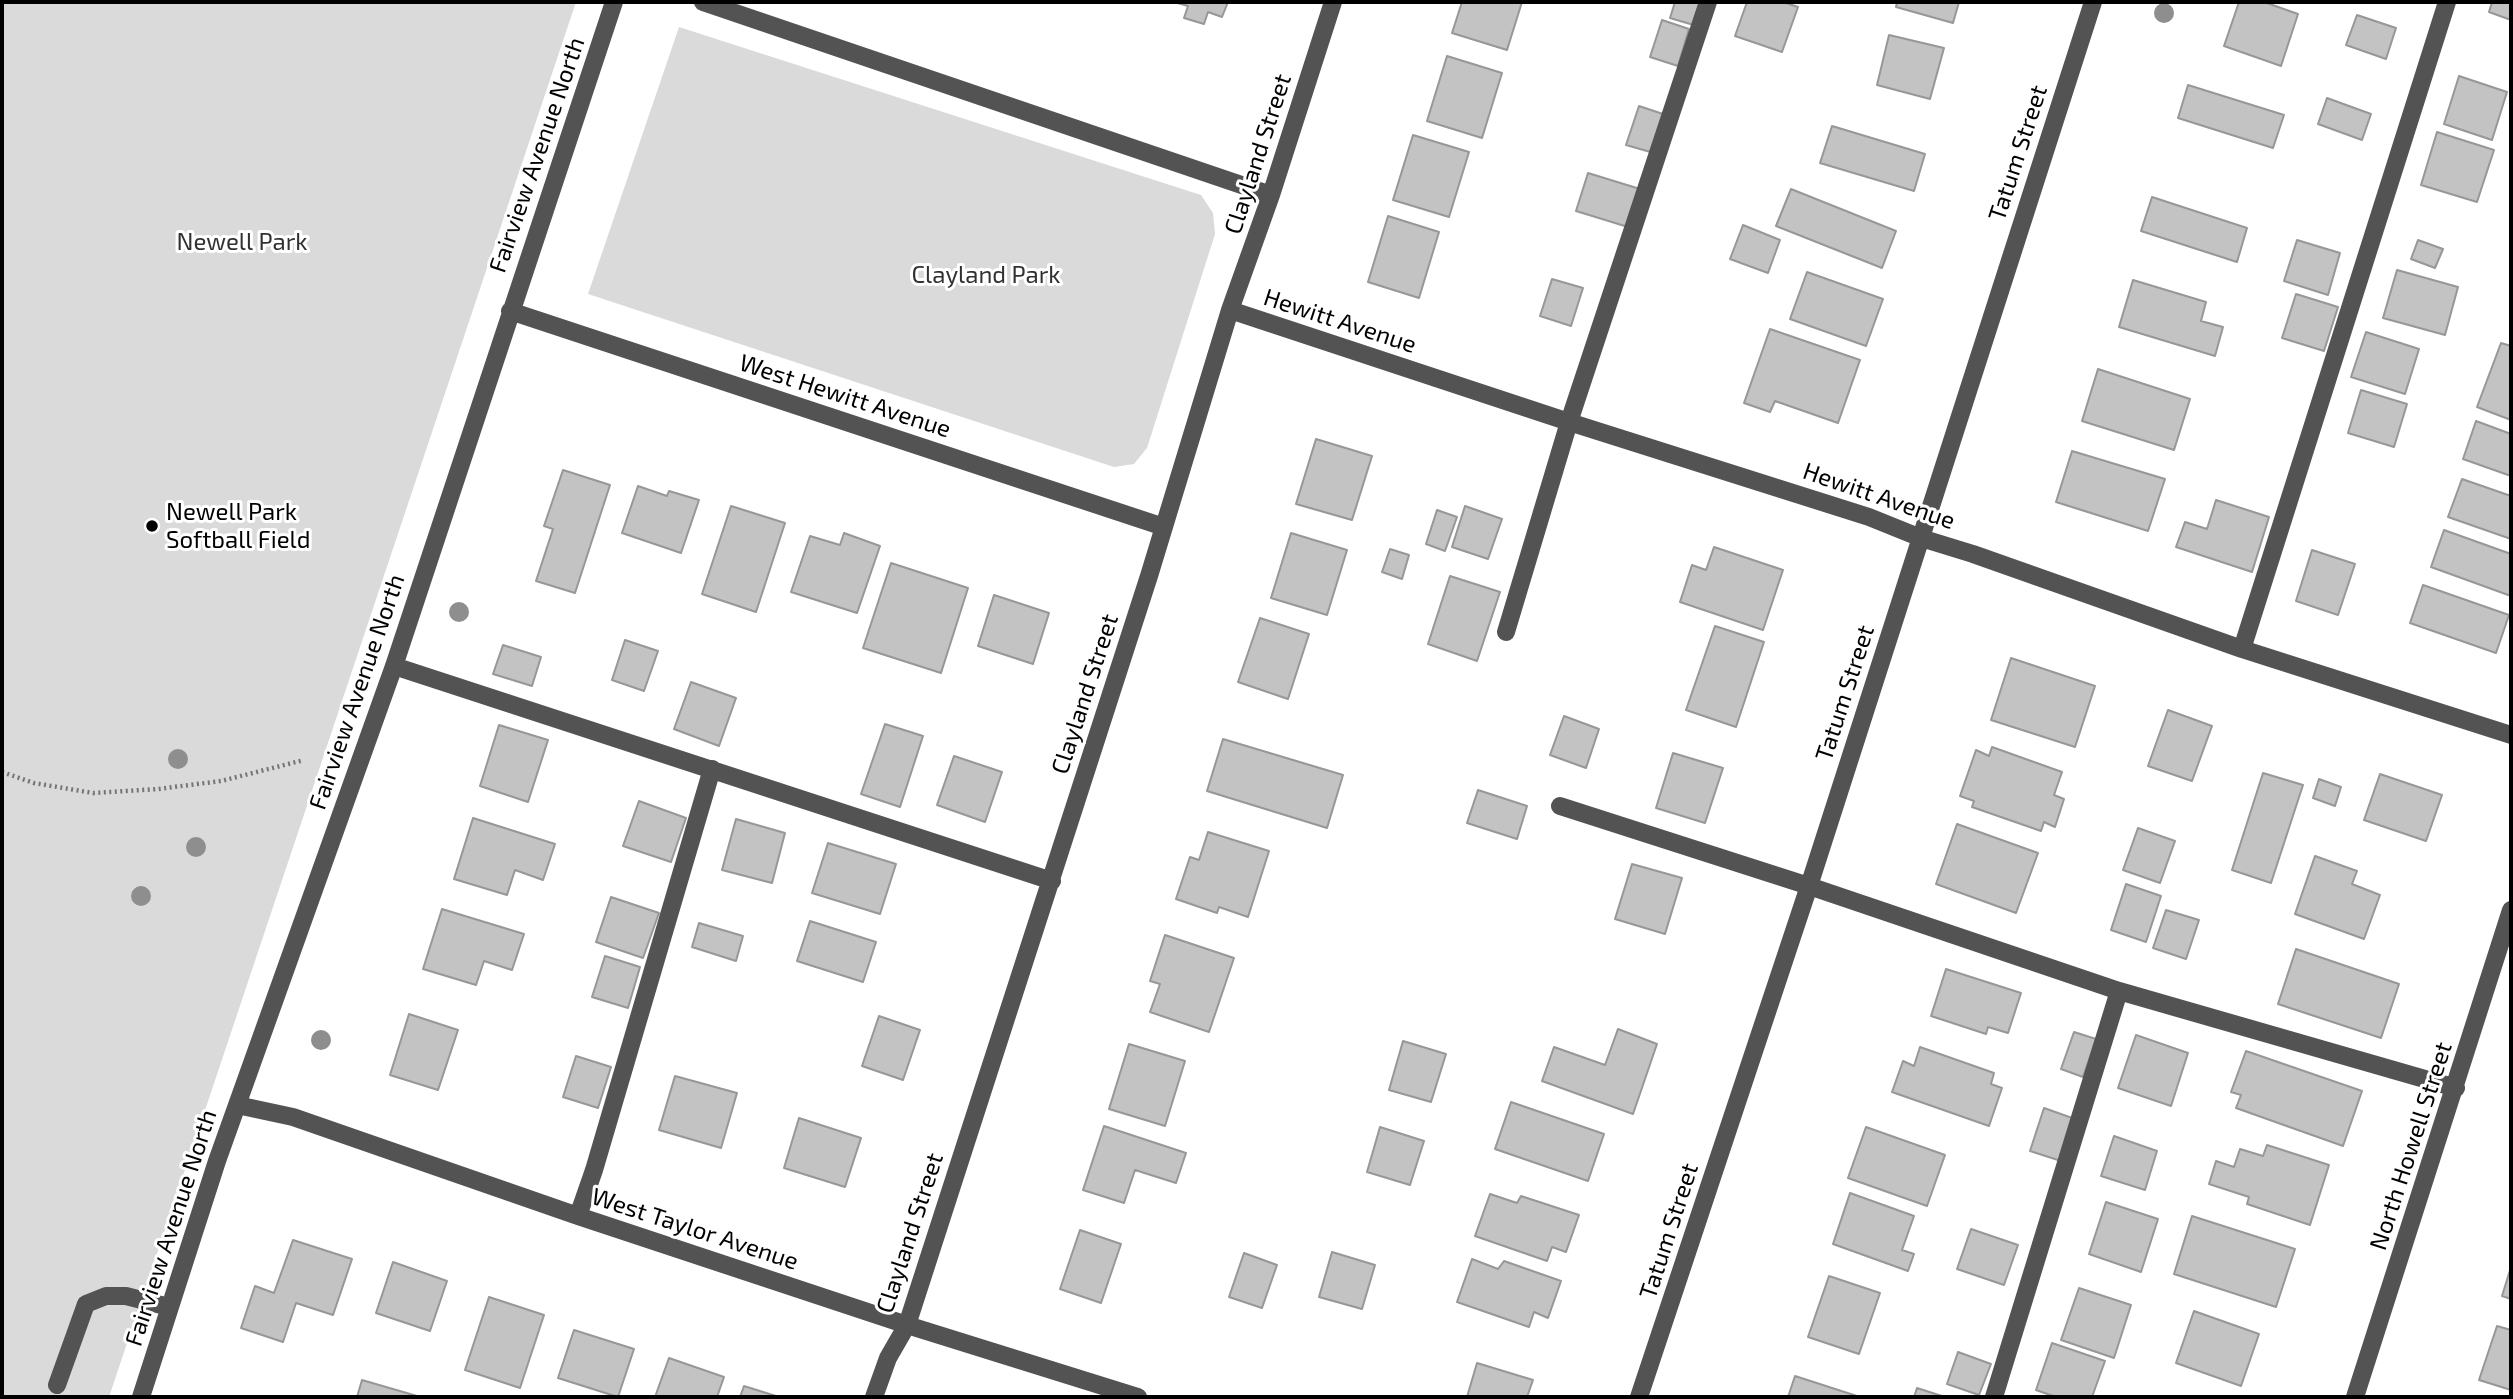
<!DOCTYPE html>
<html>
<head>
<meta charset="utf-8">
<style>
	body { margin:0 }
	#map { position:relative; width:2513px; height:1399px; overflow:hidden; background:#fff; font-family:"Exo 2",sans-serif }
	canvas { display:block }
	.frame { position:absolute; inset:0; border:4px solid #000; pointer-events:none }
</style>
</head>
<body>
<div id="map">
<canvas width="2513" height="1399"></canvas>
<div class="frame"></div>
</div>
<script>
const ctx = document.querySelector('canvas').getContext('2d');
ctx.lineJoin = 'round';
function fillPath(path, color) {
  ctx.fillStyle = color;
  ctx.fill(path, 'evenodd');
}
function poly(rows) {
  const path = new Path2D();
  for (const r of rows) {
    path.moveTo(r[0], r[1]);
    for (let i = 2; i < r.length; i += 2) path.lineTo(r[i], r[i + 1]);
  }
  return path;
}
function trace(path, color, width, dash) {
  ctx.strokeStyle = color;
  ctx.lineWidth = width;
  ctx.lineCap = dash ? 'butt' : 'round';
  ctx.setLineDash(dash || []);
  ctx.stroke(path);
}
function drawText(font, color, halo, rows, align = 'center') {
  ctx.font = font + ' "Exo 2",sans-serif';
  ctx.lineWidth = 6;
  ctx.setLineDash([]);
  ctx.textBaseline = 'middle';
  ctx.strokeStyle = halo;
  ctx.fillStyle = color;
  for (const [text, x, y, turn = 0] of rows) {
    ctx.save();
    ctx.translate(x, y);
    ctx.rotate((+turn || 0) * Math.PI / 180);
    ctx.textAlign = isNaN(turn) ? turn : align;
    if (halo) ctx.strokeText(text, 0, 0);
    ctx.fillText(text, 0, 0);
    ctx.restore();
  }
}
fillPath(poly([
	[2,2,576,2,109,1397,2,1397],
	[679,27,1201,195,1213,213,1215,234,1147,448,1134,464,1114,467,588,294]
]), '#dadada');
const building = poly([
	[1174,2,1228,2,1222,17,1208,12,1204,24,1184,18,1188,6,1174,2],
	[1462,2,1522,2,1507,50,1452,33,1462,2],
	[1675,2,1705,2,1697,26,1670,18,1675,2],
	[1747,2,1783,2,1798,7,1782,52,1735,36,1747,2],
	[1897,2,1959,2,1953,23,1896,7,1897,2],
	[2239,2,2264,2,2298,14,2281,66,2224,46,2239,2],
	[2492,2,2511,2,2511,20,2489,12,2492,2],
	[2357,15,2396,28,2386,59,2346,45,2357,15],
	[1662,20,1689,29,1678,66,1650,57,1662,20],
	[1889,35,1944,48,1930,99,1877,85,1889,35],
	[1447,56,1502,73,1482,138,1427,121,1447,56],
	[2459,76,2507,92,2492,140,2444,124,2459,76],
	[2188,85,2284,115,2273,148,2178,118,2188,85],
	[2327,98,2371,114,2362,140,2318,124,2327,98],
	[1639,106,1666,115,1654,153,1626,145,1639,106],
	[1832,126,1925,154,1914,191,1820,163,1832,126],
	[2437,132,2494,150,2477,202,2421,185,2437,132],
	[1413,135,1469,152,1449,217,1393,200,1413,135],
	[1588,173,1640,189,1628,227,1576,211,1588,173],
	[1791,189,1896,231,1882,268,1776,226,1791,189],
	[2152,197,2247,228,2237,262,2141,231,2152,197],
	[1388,216,1439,232,1419,298,1368,282,1388,216],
	[1743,225,1780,240,1768,273,1730,259,1743,225],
	[2297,240,2340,253,2328,295,2284,281,2297,240],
	[2418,240,2443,249,2435,268,2411,259,2418,240],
	[2397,270,2458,287,2445,335,2383,318,2397,270],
	[1807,272,1883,299,1866,346,1790,319,1807,272],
	[1552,279,1583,288,1571,326,1540,316,1552,279],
	[2133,280,2206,302,2201,321,2223,327,2215,356,2119,327,2133,280],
	[2296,294,2338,307,2324,351,2282,338,2296,294],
	[1770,329,1860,360,1838,423,1775,401,1770,412,1744,403,1770,329],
	[2366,332,2419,349,2405,394,2351,377,2366,332],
	[2501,343,2511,346,2511,420,2477,407,2501,343],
	[2098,369,2190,399,2174,450,2082,421,2098,369],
	[2361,390,2407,404,2394,447,2348,433,2361,390],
	[2476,421,2511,434,2511,476,2463,459,2476,421],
	[1316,439,1372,456,1352,520,1296,504,1316,439],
	[2072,451,2165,479,2148,531,2056,502,2072,451],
	[563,470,610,485,575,593,536,581,553,529,544,526,563,470],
	[2462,479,2511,496,2511,539,2448,517,2462,479],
	[638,486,667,496,669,491,699,500,681,553,622,533,638,486],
	[2216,500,2269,517,2252,572,2176,547,2185,522,2207,529,2216,500],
	[731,506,785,523,756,612,702,594,731,506],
	[1465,506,1502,519,1488,559,1452,547,1465,506],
	[1437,510,1457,517,1445,551,1426,544,1437,510],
	[2444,530,2511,554,2511,596,2431,567,2444,530],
	[844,533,880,546,857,613,791,592,810,536,840,545,844,533],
	[1291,533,1347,550,1327,615,1271,598,1291,533],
	[1714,547,1783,570,1763,630,1680,602,1692,565,1706,570,1714,547],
	[1390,549,1409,555,1402,579,1382,572,1390,549],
	[2312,550,2355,564,2338,615,2296,601,2312,550],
	[891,563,968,588,941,673,863,648,891,563],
	[1450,576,1500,592,1477,661,1428,644,1450,576],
	[2423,585,2509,615,2496,653,2410,623,2423,585],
	[994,595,1049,613,1033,664,978,646,994,595],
	[1260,618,1309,634,1288,699,1238,682,1260,618],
	[1715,626,1764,642,1736,727,1686,710,1715,626],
	[625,640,658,651,644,691,612,680,625,640],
	[503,645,541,657,532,686,493,674,503,645],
	[2011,658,2095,686,2075,747,1991,720,2011,658],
	[691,682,736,698,719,746,674,729,691,682],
	[2168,710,2212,726,2192,781,2148,766,2168,710],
	[1564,716,1599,729,1586,768,1550,755,1564,716],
	[885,724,923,736,900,807,861,794,885,724],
	[499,725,548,740,528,802,480,786,499,725],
	[1223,739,1343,775,1327,828,1207,791,1223,739],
	[1992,747,2062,772,2054,795,2064,799,2055,827,2044,822,2041,831,1972,807,1974,801,1960,796,1976,750,1989,756,1992,747],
	[1673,753,1723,768,1705,823,1656,808,1673,753],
	[954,756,1002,772,985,822,937,805,954,756],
	[2263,773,2303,785,2271,883,2232,870,2263,773],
	[2380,774,2442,795,2426,841,2364,820,2380,774],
	[2319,779,2341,787,2335,806,2313,798,2319,779],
	[1478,790,1527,806,1517,839,1467,823,1478,790],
	[639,801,686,818,671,862,623,846,639,801],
	[473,818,555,844,543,880,515,870,507,895,454,879,473,818],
	[736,819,785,833,772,883,722,870,736,819],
	[1957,824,2038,853,2016,913,1936,884,1957,824],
	[2138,828,2175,841,2160,883,2123,870,2138,828],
	[1208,832,1269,851,1248,917,1219,907,1217,913,1176,899,1190,857,1199,860,1208,832],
	[828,843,896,864,880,914,812,893,828,843],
	[2315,856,2357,871,2352,884,2380,895,2364,939,2295,914,2315,856],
	[1632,864,1682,878,1665,934,1615,919,1632,864],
	[2126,884,2161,896,2146,942,2111,930,2126,884],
	[611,897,659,913,643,958,596,942,611,897],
	[442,909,524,934,512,970,484,961,476,985,423,969,442,909],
	[2166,910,2199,920,2186,959,2153,948,2166,910],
	[810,921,876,942,863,982,797,961,810,921],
	[699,923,743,936,736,961,692,947,699,923],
	[1165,935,1234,958,1209,1032,1150,1012,1160,984,1150,981,1165,935],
	[2296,949,2399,984,2381,1038,2278,1004,2296,949],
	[605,956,640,967,628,1008,592,997,605,956],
	[1946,969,2021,993,2008,1033,1988,1027,1986,1034,1931,1016,1946,969],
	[409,1014,458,1030,438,1090,390,1075,409,1014],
	[879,1016,920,1030,903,1080,862,1066,879,1016],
	[1618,1029,1657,1044,1633,1114,1542,1081,1554,1047,1605,1065,1618,1029],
	[2074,1032,2096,1039,2083,1077,2061,1069,2074,1032],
	[2136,1035,2188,1053,2171,1106,2118,1088,2136,1035],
	[1403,1041,1446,1054,1431,1102,1389,1090,1403,1041],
	[1129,1044,1185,1061,1165,1126,1109,1109,1129,1044],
	[1920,1047,1994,1073,1991,1084,2002,1088,1989,1126,1892,1092,1903,1061,1914,1066,1920,1047],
	[2246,1051,2362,1091,2343,1146,2236,1108,2241,1095,2231,1092,2246,1051],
	[576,1056,611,1067,598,1108,563,1097,576,1056],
	[675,1076,737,1093,721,1148,659,1130,675,1076],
	[1511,1102,1604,1134,1588,1181,1495,1149,1511,1102],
	[2044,1108,2075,1119,2061,1161,2030,1151,2044,1108],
	[799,1118,861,1138,845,1187,784,1168,799,1118],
	[1104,1126,1186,1153,1176,1183,1135,1170,1124,1203,1083,1190,1104,1126],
	[1380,1127,1424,1141,1410,1185,1367,1172,1380,1127],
	[1866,1127,1945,1155,1927,1206,1848,1178,1866,1127],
	[2114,1136,2157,1151,2145,1190,2101,1176,2114,1136],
	[2267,1145,2329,1165,2310,1225,2247,1204,2249,1197,2209,1184,2216,1161,2234,1167,2240,1149,2263,1156,2267,1145],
	[1850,1193,1914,1216,1902,1250,1914,1254,1908,1271,1833,1244,1850,1193],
	[1490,1194,1517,1203,1521,1196,1579,1215,1566,1252,1552,1247,1547,1261,1475,1236,1490,1194],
	[2106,1202,2158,1219,2141,1272,2089,1254,2106,1202],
	[2192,1216,2295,1249,2276,1307,2174,1274,2192,1216],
	[1971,1229,2018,1245,2004,1285,1957,1269,1971,1229],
	[1080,1230,1121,1244,1101,1303,1060,1289,1080,1230],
	[293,1240,352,1259,333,1315,296,1303,283,1342,241,1328,255,1286,274,1293,293,1240],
	[1332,1252,1375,1265,1362,1309,1319,1297,1332,1252],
	[1244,1253,1277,1265,1262,1308,1229,1297,1244,1253],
	[1472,1259,1498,1269,1504,1261,1561,1281,1548,1318,1534,1312,1529,1327,1457,1302,1472,1259],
	[393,1262,447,1281,430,1331,376,1313,393,1262],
	[2511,1267,2511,1299,2502,1296,2511,1267],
	[1829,1276,1880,1293,1859,1354,1808,1337,1829,1276],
	[2079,1288,2131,1305,2114,1358,2061,1340,2079,1288],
	[489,1297,544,1315,520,1388,465,1370,489,1297],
	[2194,1311,2259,1334,2241,1386,2176,1363,2194,1311],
	[2497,1326,2511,1330,2511,1390,2479,1380,2497,1326],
	[574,1330,634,1349,618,1397,558,1378,574,1330],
	[2052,1343,2105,1361,2092,1397,2056,1397,2036,1390,2052,1343],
	[1958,1352,1991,1364,1979,1395,1947,1384,1958,1352],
	[669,1358,724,1377,717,1397,655,1397,669,1358],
	[1477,1363,1533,1380,1527,1397,1467,1397,1477,1363],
	[1795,1376,1860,1397,1788,1397,1795,1376],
	[362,1380,417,1396,416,1397,357,1397,362,1380],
	[744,1386,779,1397,740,1397,744,1386],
	[1917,1388,1945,1397,1914,1397,1917,1388]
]);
fillPath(building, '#c3c3c3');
trace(building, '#979797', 2);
trace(poly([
	[2,772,34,783,93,793,158,789,221,781,304,760]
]), '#757575', 4.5, [2, 3.5]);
trace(poly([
	[703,2,1271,195],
	[1230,310,1569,422,1869,517,1921,538,1973,554,2242,649,2511,735],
	[510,311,1164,527],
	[1506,632,1569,422,1708,2],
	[2242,649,2447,2],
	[394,666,1052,881],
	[1560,806,1809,886,2119,991,2456,1088],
	[237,1105,293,1117,578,1216,907,1325,1138,1397],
	[578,1216,594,1170,712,769],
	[57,1385,86,1304,106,1296,126,1296,169,1307],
	[141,1397,217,1161,394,666,614,2],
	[874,1397,888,1358,907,1325,1149,576,1230,310,1271,195,1333,2],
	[1639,1397,1809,886,2093,2],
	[1994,1397,2119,991],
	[2355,1397,2511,910]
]), '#535353', 18);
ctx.fillStyle = '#8e8e8e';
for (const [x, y] of [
	[2164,13],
	[459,612],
	[178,759],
	[196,847],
	[141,896],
	[321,1040]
]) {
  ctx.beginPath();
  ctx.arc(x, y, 10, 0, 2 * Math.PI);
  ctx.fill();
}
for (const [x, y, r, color] of [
	[152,526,7,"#000"]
]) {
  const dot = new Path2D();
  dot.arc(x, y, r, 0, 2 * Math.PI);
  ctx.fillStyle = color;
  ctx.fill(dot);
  trace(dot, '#fff', 2.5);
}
drawText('24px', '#000', '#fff', [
	["Tatum Street",2018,153,-72],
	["Clayland Street",1258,154,-72],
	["Fairview Avenue North",537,155,-71],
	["Hewitt Avenue",1340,321,18],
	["West Hewitt Avenue",845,396,18],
	["Hewitt Avenue",1879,496,19],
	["Fairview Avenue North",357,692,-71],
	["Tatum Street",1845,693,-72],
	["Clayland Street",1085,694,-72],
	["North Howell Street",2411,1146,-72],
	["Fairview Avenue North",171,1228,-72],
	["West Taylor Avenue",695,1229,18],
	["Tatum Street",1669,1231,-72],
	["Clayland Street",910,1233,-72]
]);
drawText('24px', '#313131', '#fff', [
	["Newell Park",242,242],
	["Clayland Park",986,275]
]);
drawText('24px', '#000', '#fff', [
	["Newell Park",166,512],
	["Softball Field",166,540]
], 'left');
</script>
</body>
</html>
